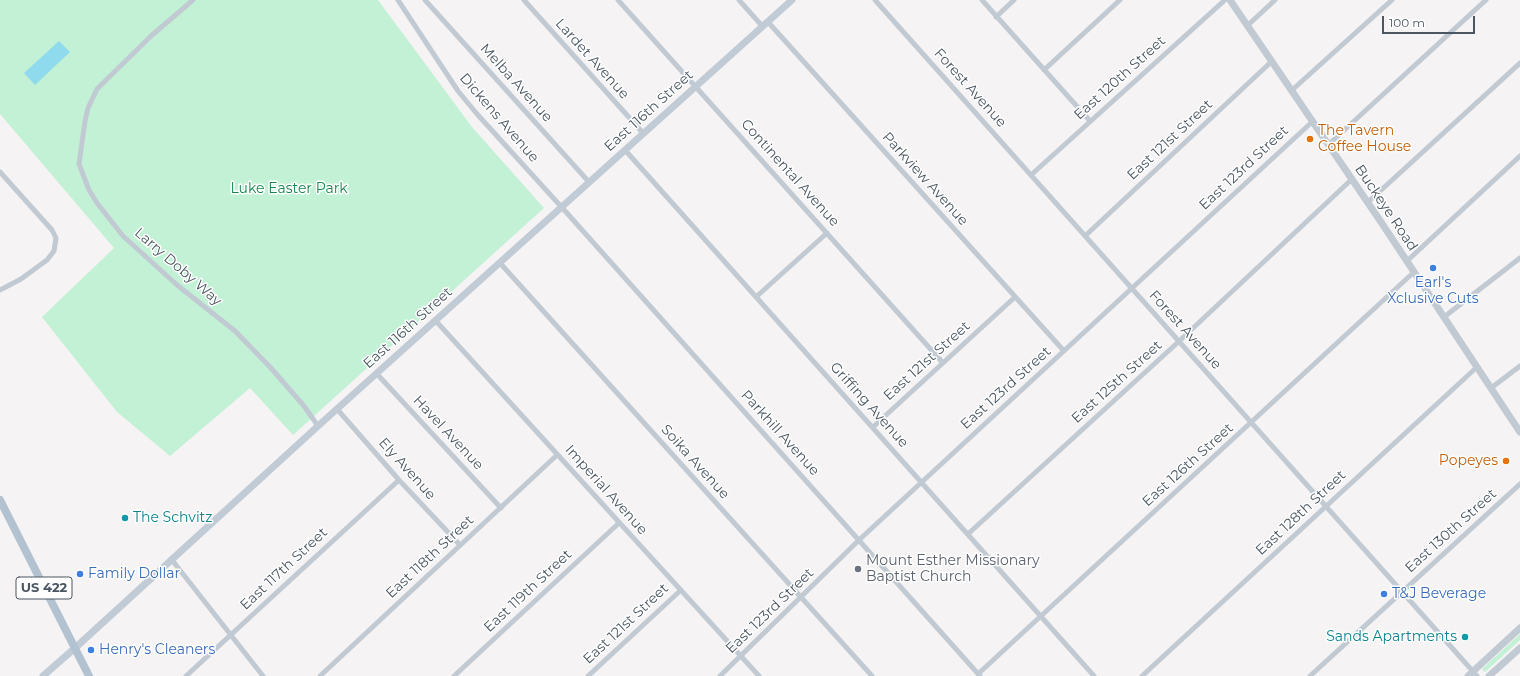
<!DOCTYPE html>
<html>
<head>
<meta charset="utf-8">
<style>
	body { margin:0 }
	#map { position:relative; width:1520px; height:676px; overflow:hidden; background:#f5f3f3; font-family:Montserrat,sans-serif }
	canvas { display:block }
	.scale { position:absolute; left:1382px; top:16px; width:93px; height:18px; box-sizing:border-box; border:2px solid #4a5661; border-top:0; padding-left:5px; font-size:12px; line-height:14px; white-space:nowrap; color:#4a5661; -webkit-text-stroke:3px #fff; paint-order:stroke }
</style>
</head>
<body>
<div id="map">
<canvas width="1520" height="676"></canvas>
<div class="scale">100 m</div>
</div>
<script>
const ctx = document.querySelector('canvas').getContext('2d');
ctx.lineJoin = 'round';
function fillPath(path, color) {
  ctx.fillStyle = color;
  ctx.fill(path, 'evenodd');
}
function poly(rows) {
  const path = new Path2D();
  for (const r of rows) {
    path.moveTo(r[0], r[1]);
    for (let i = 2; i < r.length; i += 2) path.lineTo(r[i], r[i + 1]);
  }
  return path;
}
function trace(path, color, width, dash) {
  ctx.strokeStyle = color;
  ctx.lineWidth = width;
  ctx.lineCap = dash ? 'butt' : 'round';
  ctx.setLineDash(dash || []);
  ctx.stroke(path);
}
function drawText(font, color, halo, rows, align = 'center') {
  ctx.font = font + ' Montserrat,sans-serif';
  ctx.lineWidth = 3;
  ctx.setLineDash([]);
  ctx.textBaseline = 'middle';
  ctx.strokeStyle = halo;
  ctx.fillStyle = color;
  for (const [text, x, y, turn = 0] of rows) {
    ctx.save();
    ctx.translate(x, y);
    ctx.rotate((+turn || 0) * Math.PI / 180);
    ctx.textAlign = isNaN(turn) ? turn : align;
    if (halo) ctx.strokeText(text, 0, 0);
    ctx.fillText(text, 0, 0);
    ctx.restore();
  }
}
fillPath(poly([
	[0,0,378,0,472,127,544,208,293,435,250,388,170,456,117,412,42,317,114,248,0,114],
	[1520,634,1520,640,1485,672,1482,669]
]), '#c3f1d5');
fillPath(poly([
	[59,41,70,52,35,85,24,73]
]), '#90daee');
trace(poly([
	[193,0,151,36,97,89,88,108,85,121,79,164,89,190,97,203,123,236,177,285,235,331,270,367,304,406,318,426],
	[398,0,458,91,477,114,566,212,980,676],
	[425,0,589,182],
	[524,0,643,133],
	[618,0,943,363],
	[739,0,763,27],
	[875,0,1477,676],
	[982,0,1090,121],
	[996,17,1014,0],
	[768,22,1064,351],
	[1247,26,1275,0],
	[1044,70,1120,0],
	[1291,91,1392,0],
	[1328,145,1486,0],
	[625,150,1094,676],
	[0,172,52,230,56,238,54,251,47,260,21,279,0,290],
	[1031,175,1225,0],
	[1367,203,1520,63],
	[1085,236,1271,62],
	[1407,261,1520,156],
	[500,263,872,676],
	[756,297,827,233],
	[1444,317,1520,258],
	[435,320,759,676],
	[377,374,501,508],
	[1491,388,1520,366],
	[337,409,399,480,460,545],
	[873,427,1015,297],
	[968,534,1175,345,1351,180],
	[172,560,263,676],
	[978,674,1414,272],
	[186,676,399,480],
	[320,676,557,455],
	[454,676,619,523],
	[588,676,681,590],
	[720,676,859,540,1312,122],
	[1142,676,1477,367],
	[1310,676,1520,484]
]), '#c1cad2', 5);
trace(poly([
	[1230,0,1381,222,1520,432],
	[1468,676,1520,628],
	[1489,676,1520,648]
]), '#c1cad2', 7);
trace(poly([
	[43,676,75,648,318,426,792,0]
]), '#c1cbd6', 7);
trace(poly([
	[0,500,89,676]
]), '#b3c2d1', 8);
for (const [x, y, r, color] of [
	[1310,139,4,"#e8710a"],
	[1433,268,4,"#3f7fe0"],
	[1506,461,4,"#e8710a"],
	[125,518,4,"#0f9aa8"],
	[858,569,4,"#6b7280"],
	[80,574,4,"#3f7fe0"],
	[1384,594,4,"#3f7fe0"],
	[1465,637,4,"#0f9aa8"],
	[91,650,4,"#3f7fe0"]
]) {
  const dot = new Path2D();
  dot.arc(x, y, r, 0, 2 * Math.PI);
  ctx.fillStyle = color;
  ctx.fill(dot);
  trace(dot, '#fff', 1.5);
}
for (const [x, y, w] of [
	[44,588,56]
]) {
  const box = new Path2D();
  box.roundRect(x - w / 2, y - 11, w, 22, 3);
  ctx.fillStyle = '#fff';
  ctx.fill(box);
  trace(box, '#4a5661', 1);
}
drawText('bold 13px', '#4a5661', null, [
	["US 422",44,588]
]);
drawText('14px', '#4a5661', '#fff', [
	["Lardet Avenue",592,59,48],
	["East 120th Street",1120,78,-42],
	["Melba Avenue",516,83,48],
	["Forest Avenue",970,88,48],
	["East 116th Street",649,111,-42],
	["Dickens Avenue",499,118,49],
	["East 121st Street",1170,140,-43],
	["East 123rd Street",1244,168,-43],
	["Continental Avenue",790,173,48],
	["Parkview Avenue",925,179,48],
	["Buckeye Road",1386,208,56],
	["Larry Doby Way",178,267,41],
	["East 116th Street",408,328,-42],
	["Forest Avenue",1185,330,48],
	["East 121st Street",927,361,-42],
	["East 125th Street",1117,382,-42],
	["East 123rd Street",1006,388,-42],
	["Griffing Avenue",869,405,48],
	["Havel Avenue",448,433,47],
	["Parkhill Avenue",780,433,48],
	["Soika Avenue",695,462,48],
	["East 126th Street",1188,465,-42],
	["Ely Avenue",407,469,48],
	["Imperial Avenue",606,490,48],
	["East 128th Street",1301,513,-43],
	["East 130th Street",1451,531,-42],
	["East 118th Street",430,557,-43],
	["East 117th Street",284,569,-43],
	["East 119th Street",528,591,-43],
	["East 123rd Street",770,611,-44],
	["East 121st Street",626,624,-43]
]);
drawText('14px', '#c56008', '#fff', [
	["The Tavern",1318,131],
	["Coffee House",1318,147],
	["Popeyes",1498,461,"right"]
], 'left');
drawText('14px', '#17864f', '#fff', [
	["Luke Easter Park",289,189]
]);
drawText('14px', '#366cbe', '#fff', [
	["Earl's",1433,283,"center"],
	["Xclusive Cuts",1433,299,"center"],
	["Family Dollar",88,574],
	["T&J Beverage",1392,594],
	["Henry's Cleaners",99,650]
], 'left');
drawText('14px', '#0d838f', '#fff', [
	["The Schvitz",133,518],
	["Sands Apartments",1457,637,"right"]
], 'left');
drawText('14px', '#5b616d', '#fff', [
	["Mount Esther Missionary",866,561],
	["Baptist Church",866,577]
], 'left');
</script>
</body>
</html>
